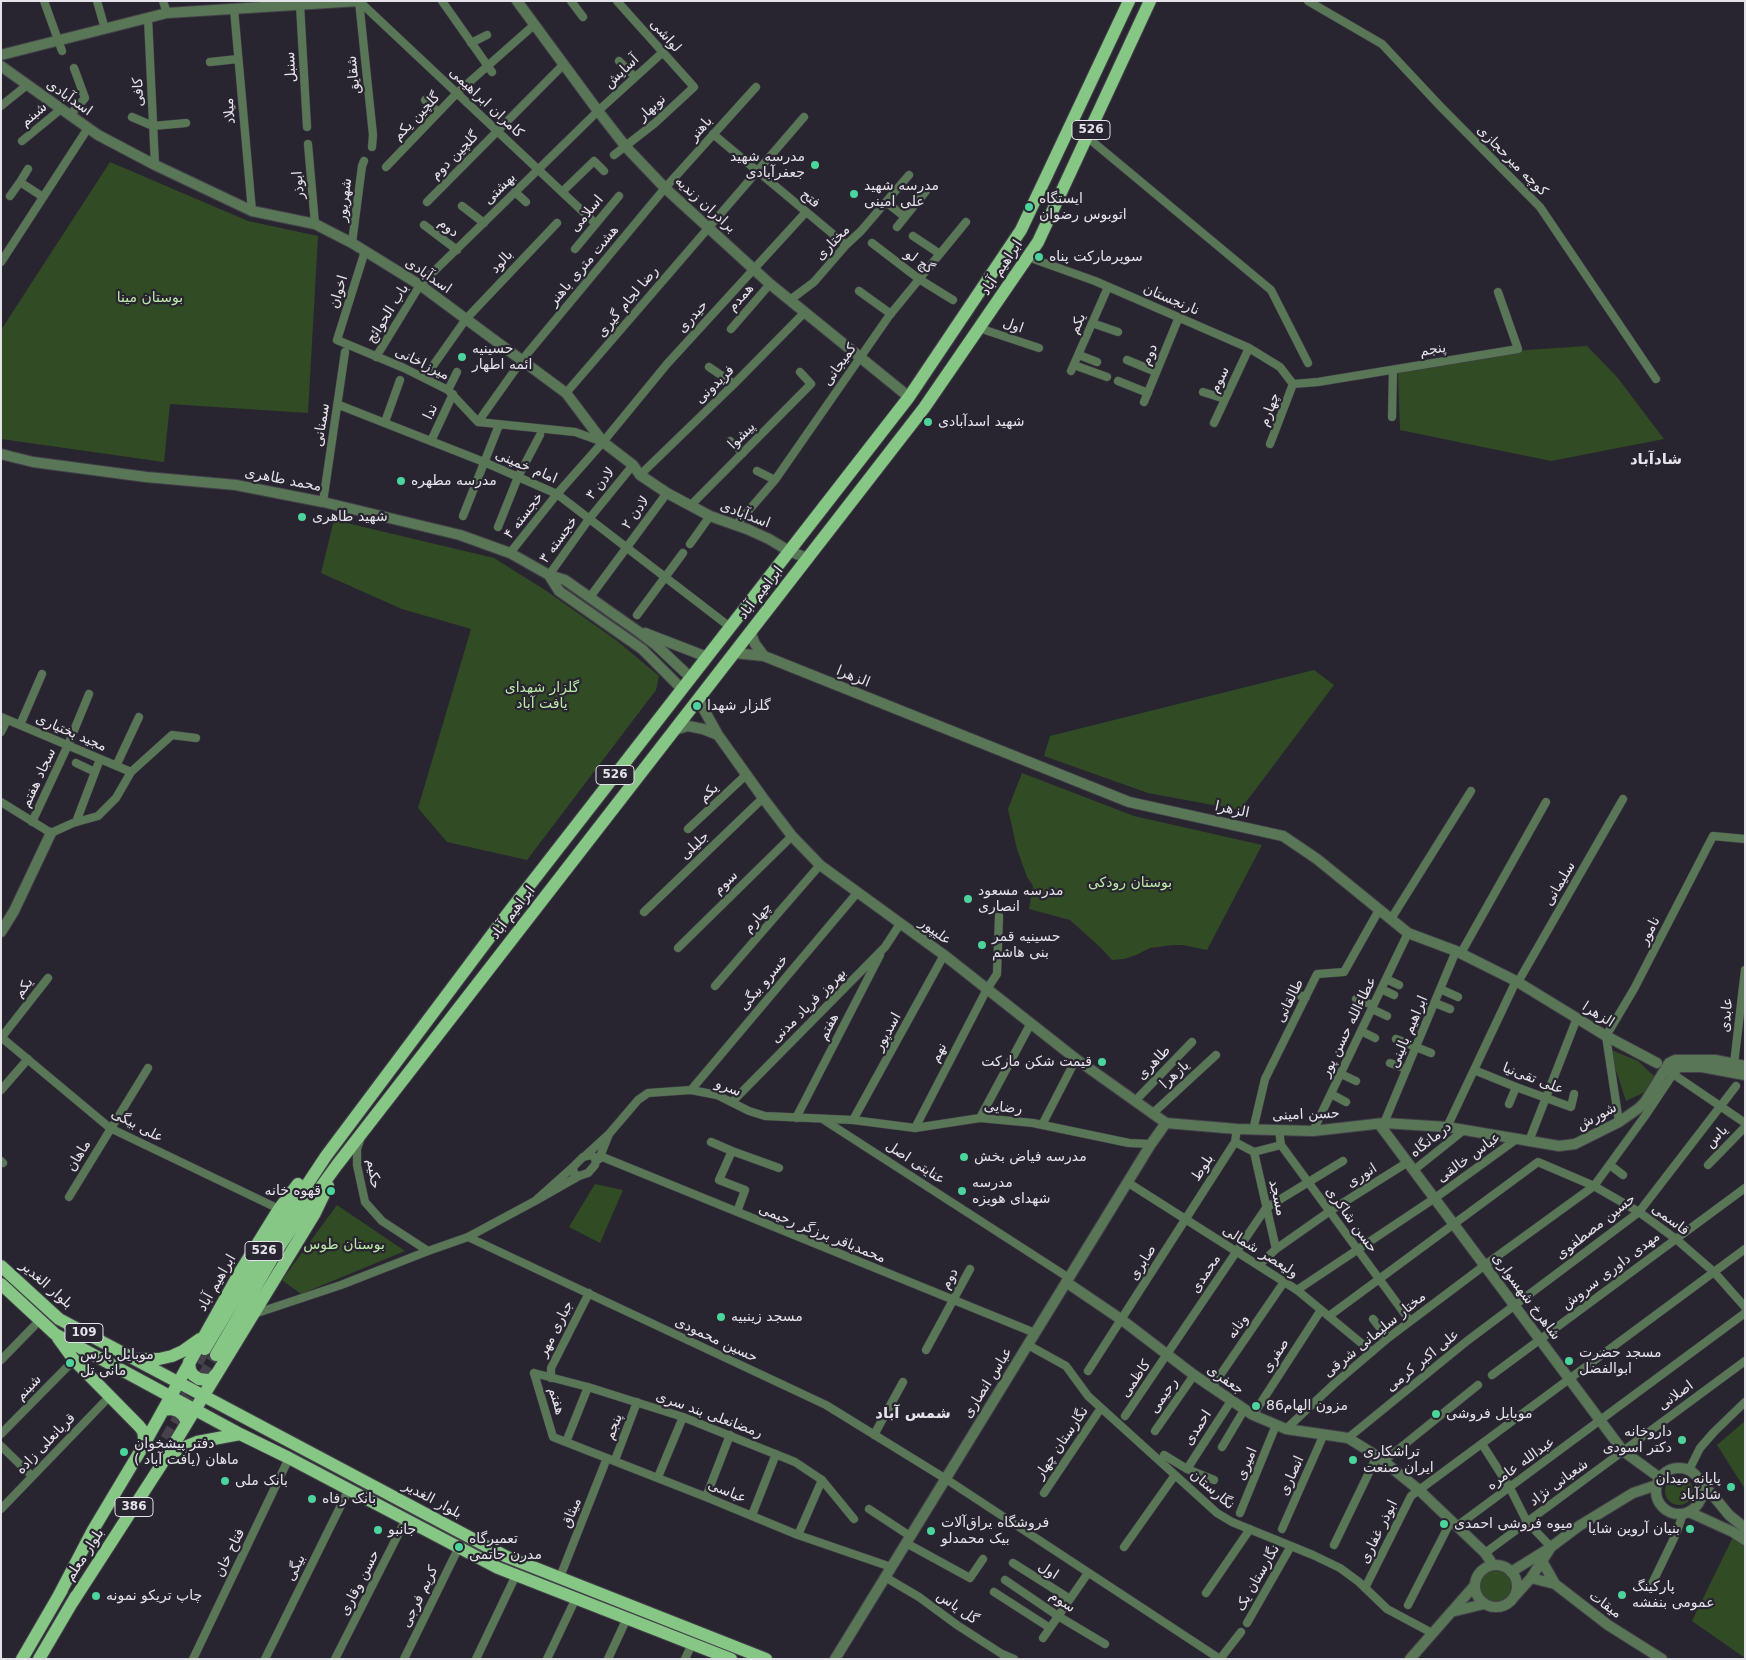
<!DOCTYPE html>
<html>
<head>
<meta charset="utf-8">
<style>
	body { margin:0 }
	#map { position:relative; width:1746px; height:1660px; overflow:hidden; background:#292530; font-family:"DejaVu Sans",sans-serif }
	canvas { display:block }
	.frame { position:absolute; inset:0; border:2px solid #e5e3ea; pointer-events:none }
</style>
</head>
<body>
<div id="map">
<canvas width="1746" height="1660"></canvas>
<div class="frame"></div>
</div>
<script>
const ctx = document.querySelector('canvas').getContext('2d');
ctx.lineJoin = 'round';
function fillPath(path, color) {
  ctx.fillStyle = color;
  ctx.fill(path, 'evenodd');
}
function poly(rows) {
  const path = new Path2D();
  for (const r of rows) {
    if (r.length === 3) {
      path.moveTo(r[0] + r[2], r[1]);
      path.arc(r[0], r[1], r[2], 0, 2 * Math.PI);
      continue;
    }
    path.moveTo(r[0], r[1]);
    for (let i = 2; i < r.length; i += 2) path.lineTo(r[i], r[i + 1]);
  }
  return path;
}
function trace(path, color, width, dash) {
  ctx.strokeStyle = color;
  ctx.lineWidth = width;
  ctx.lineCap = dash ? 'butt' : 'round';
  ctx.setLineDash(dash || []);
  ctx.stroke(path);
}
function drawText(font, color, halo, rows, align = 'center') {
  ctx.font = font + ' "DejaVu Sans","Noto Sans Arabic",sans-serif';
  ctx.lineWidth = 4.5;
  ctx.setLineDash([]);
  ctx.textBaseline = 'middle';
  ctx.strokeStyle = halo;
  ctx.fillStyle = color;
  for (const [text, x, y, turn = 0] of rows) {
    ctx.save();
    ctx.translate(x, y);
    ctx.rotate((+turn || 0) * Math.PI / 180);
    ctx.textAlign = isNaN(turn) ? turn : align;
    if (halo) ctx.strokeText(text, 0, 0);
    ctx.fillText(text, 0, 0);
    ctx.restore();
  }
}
fillPath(poly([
	[110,162,248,221,318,236,308,413,170,404,164,462,1,439,1,330],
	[1587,346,1617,377,1664,439,1551,461,1400,430,1398,372,1526,350],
	[334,520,494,558,545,590,616,640,659,676,656,690,527,860,447,842,418,808,471,629,402,609,321,573],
	[1314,670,1334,685,1240,810,1148,793,1044,756,1050,736],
	[1022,773,1134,816,1262,845,1207,950,1183,945,1173,945,1150,948,1136,955,1124,959,1112,960,1101,948,1070,920,1029,909,1033,886,1027,877,1017,849,1008,809],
	[1609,1049,1638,1061,1656,1078,1645,1092,1626,1101],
	[595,1184,623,1190,600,1243,569,1227],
	[337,1205,405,1251,301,1294,282,1280],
	[1745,1421,1745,1489,1717,1445],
	[1679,1491,14],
	[1733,1537,1745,1547,1745,1658,1692,1621],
	[1495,1586,16]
]), '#314b25');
trace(poly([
	[179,1394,205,1349],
	[166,1439,216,1355]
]), '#45424c', 12, [12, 6]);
const minor = poly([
	[44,1,62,51],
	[97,1,105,29],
	[163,1,167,13],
	[359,1,595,223],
	[359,1,373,135,372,147],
	[442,1,492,72],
	[571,1,583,17],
	[1308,1,1382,44,1440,106,1540,207,1656,379],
	[300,5,307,127],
	[234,9,252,211],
	[148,18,155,165],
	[471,43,487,35],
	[619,61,635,77],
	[210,62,238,59],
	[425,100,438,112],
	[1,106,27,85],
	[70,115,85,98,74,68],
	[132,117,153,126,186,123],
	[713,134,846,245],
	[1087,137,1271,290,1308,363],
	[22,141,61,109],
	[308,144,315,224],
	[614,155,655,123,694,87,617,1],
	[386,167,457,93,534,25],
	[28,169,20,182,43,197],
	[515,192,526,202],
	[562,192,594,161,604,171],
	[10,196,20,182],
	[427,202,564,64],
	[886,202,905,217,926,191],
	[462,206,484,223],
	[424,225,457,250],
	[897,227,905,217],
	[913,236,940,254],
	[352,243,362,166,364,161],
	[872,243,919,279,953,300],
	[575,249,619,196],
	[365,251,337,340,404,368,448,390,478,422,575,432,603,442],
	[1028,257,1095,281,1249,348,1280,367,1293,384],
	[1,262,88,128],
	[859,291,891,314],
	[790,300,814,282,846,245,861,231,909,175],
	[1092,323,1118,332],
	[979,328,1039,348],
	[731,329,770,284],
	[1079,355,1097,362],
	[376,357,420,285,598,111,663,52],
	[1127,360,1156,372],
	[1074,365,1107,377],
	[709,367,734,384],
	[1071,371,1108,287],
	[425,377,466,319,557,223],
	[1118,381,1148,393],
	[1293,384,1318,382,1518,349,1498,292],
	[448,390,457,372],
	[1203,392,1225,399],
	[566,393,804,117],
	[1144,402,1179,317],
	[339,405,484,462,557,494,730,627],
	[1392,417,1393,370],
	[385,422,400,380],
	[478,422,522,360,665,188,756,87],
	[1214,423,1249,348],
	[431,441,453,394],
	[730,441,743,453],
	[1270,444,1293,384],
	[757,471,775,480],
	[640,475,734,384,805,312],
	[323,502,345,352],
	[691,505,811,384,800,372],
	[463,516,499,425],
	[736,525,775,480,889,316,966,222],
	[498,527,518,477,540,435],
	[690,544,710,516],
	[510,553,557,494,603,442,667,364,806,212],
	[549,575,589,519,633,465],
	[590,597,667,493],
	[637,615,683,553],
	[1,717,131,772],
	[20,725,42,674],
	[1,732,7,720],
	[76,763,95,772],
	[116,766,139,717],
	[1,802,51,833,73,823,98,816,116,798,131,772,172,735,196,738],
	[32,822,68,745,89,694],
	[76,822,100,759],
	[688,829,746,775],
	[644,912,763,798],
	[1391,919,1471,791],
	[678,948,792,836],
	[1461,953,1546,802],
	[1386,979,1399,985],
	[1518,982,1623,799],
	[715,986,820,865],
	[1381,989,1394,995],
	[1440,989,1458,997],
	[1290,993,1306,997],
	[1356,999,1373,1005],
	[1435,1003,1450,1009],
	[1372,1009,1387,1016],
	[1361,1031,1375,1038],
	[1,1037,110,1128,279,1209],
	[1,1038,48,978],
	[1396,1039,1431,1053],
	[1390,1063,1407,1069],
	[1734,1064,1745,970],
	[1474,1070,1516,1087,1571,1107,1574,1094],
	[1670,1072,1745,1123],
	[1341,1074,1356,1081],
	[1,1090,28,1059],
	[691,1090,857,893],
	[1331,1094,1346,1102],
	[1135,1101,1192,1042],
	[732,1102,885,947,900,924],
	[1509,1104,1516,1087],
	[1152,1114,1216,1055],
	[796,1118,880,955],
	[980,1118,1031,1023],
	[824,1120,1069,1278],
	[853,1120,944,955],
	[1619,1122,1606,1036,1634,989,1713,836,1745,839],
	[1384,1123,1456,951],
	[1042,1125,1076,1059],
	[1447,1127,1516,981],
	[915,1128,987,989,997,974,999,916],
	[1253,1130,1265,1079,1317,974,1344,972,1379,910],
	[1279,1130,1281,1145,1410,1321],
	[1313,1131,1408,933],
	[609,1134,638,1100,648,1093,691,1090,717,1095,749,1111,765,1116,853,1120,915,1128,980,1118,1033,1123,1129,1143,1151,1144],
	[360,1140,357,1149,357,1165,365,1202,382,1221,428,1251],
	[1529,1141,1577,1018],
	[711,1142,732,1151],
	[1235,1142,1254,1152,1281,1145],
	[1254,1152,1276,1249],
	[591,1155,593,1156,596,1160,595,1165,588,1173,579,1176,574,1174,573,1167,583,1157,591,1155],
	[585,1156,609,1134,599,1159],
	[600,1156,1035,1333],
	[1,1161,3,1163],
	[1610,1165,1623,1175],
	[1708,1165,1745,1127],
	[573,1167,535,1201,579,1176],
	[1414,1170,1464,1130],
	[1127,1182,1297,1290,1372,1352],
	[69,1197,148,1068],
	[737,1212,745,1190,719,1180,732,1151,779,1168],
	[468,1237,826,1405,946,1479,1220,1659],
	[1259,1265,1276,1249,1330,1211,1408,1162],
	[1297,1290,1435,1198,1518,1138],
	[254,1314,341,1285,428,1251,468,1237,535,1201],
	[1329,1316,1538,1162,1594,1186,1639,1212,1676,1239,1714,1272,1745,1307],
	[1373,1319,1388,1338],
	[1028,1345,1066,1366,1088,1396,1217,1513,1232,1522,1313,1555,1340,1568,1359,1582,1387,1609,1432,1633],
	[926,1350,970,1269],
	[1,1360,40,1320],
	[1088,1371,1235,1142,1237,1129],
	[534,1373,553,1437,706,1497,798,1535,891,1567],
	[534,1373,588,1387,683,1417,795,1462,822,1480,854,1519],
	[1492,1375,1745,1188],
	[551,1378,551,1368,589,1293],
	[1212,1387,1284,1282],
	[1253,1415,1321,1310],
	[1125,1416,1266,1208,1343,1161],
	[1286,1429,1334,1384,1388,1338,1485,1265,1594,1186,1645,1116,1673,1074],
	[1155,1431,1194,1375],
	[1,1434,74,1360],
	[874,1435,903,1382],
	[1348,1438,1467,1341,1639,1212,1736,1086],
	[566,1442,588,1387],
	[1482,1444,1510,1488,1527,1522,1551,1547],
	[1,1446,32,1476],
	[1222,1447,1244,1410],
	[1164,1455,1187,1469,1214,1480],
	[615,1460,637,1402],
	[1384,1461,1478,1385],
	[1187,1469,1231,1401],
	[1689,1470,1700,1448,1714,1432,1745,1402],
	[658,1477,683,1417],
	[1044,1493,1101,1408],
	[706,1497,730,1435],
	[1,1509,110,1396],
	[869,1509,910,1536],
	[1240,1513,1276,1425],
	[752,1515,776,1454],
	[1457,1526,1745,1313],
	[1282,1529,1324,1434],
	[798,1535,822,1480],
	[906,1543,970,1578,983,1559],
	[1334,1545,1377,1456],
	[1124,1547,1175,1475],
	[1485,1553,1745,1361],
	[1013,1563,1070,1599],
	[560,1577,607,1458],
	[885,1577,919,1597,957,1625,1002,1654,1014,1659],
	[1005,1580,1058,1616,1105,1644],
	[1365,1588,1411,1496,1745,1249],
	[1649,1590,1676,1534,1683,1514],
	[994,1592,1050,1628],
	[1206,1593,1250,1529],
	[1408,1605,1451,1521],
	[1247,1623,1291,1546],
	[1043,1638,1088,1573],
	[193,1659,289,1458],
	[265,1659,349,1489],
	[335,1659,406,1519],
	[404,1659,459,1547],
	[476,1659,516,1575],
	[547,1659,576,1598],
	[608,1659,627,1618],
	[685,1659,692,1644],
	[1220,1659,1241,1632]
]);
const tertiary = poly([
	[517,1,598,111,626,147,665,188,770,284,909,397],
	[1,55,167,13,359,1],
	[1,66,98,135,155,165,252,211,315,224,352,243,420,285,566,393,603,442,633,465,640,475,667,493,710,516,747,529,769,539,789,551,807,558],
	[1,454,33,462,146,477,236,485,323,502,460,535,510,553,549,575,565,580,639,632,656,645,691,678],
	[549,575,559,591,642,649,682,689],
	[754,627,751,634,755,644,764,656],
	[645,633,707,657],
	[734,653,764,656,1129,802,1283,836,1317,859,1408,933,1456,951,1516,981,1606,1036,1657,1063],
	[698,699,718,735,763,798,792,836,820,865,944,955,1076,1059,1166,1123,1237,1129,1313,1131,1384,1123,1447,1127,1559,1146,1575,1144,1619,1122,1639,1108,1645,1102,1669,1063,1675,1060,1715,1060,1745,1066],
	[674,730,688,726,703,729,718,735],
	[1,932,14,911,51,833],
	[1673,1074,1677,1068,1680,1067,1702,1067,1745,1075],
	[1379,1124,1623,1451,1660,1478],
	[1066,1282,1122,1320,1194,1375,1253,1415,1286,1429,1348,1438,1377,1456,1419,1490,1485,1553,1493,1565],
	[1679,1491,23],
	[1701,1481,1729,1515,1745,1528],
	[1689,1512,1733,1532,1745,1540],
	[1542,1561,1555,1584],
	[1496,1586,21],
	[1511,1572,1548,1549],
	[1531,1578,1555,1584,1608,1625,1662,1659],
	[1514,1597,1531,1578,1551,1547,1579,1526,1633,1493,1657,1485],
	[1451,1612,1484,1604],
	[835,1659,1151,1144,1166,1123],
	[1410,1659,1475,1585]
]);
const primary = poly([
	[1,1266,59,1319,505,1556,766,1659],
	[1,1284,55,1334,240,1434,289,1458,498,1568,731,1659],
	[58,1338,74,1360,139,1426,143,1431,144,1437,143,1445],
	[205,1349,267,1245,326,1156,508,913,909,397,1021,230,1129,1],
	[216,1355,276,1252,297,1220,337,1165,924,408,979,328,1038,242,1150,1],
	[136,1359,159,1359,172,1356,183,1351,200,1339],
	[189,1362,190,1370,193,1375,199,1379,208,1380,212,1379,215,1375],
	[163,1410,171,1409,178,1411,183,1415,187,1422],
	[167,1459,177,1450,197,1442,240,1434],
	[58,1597,93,1530,142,1448,240,1272,279,1209,298,1184],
	[72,1603,163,1462,315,1213,328,1186],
	[22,1659,62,1590],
	[39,1659,76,1596]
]);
trace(minor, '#43404a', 9);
trace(tertiary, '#43404a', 12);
trace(primary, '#43404a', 14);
trace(minor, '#597757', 8);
trace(tertiary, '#597757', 10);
trace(primary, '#87c785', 12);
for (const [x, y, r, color] of [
	[815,165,5,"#4bd49b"],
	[854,194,5,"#4bd49b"],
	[1029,207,5,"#4bd49b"],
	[1039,257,5,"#4bd49b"],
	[462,357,5,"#4bd49b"],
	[928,422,5,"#4bd49b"],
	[401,481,5,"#4bd49b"],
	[302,517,5,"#4bd49b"],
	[697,706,5,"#4bd49b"],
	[968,899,5,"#4bd49b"],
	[982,945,5,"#4bd49b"],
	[1102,1062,5,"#4bd49b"],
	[964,1157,5,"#4bd49b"],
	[331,1191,5,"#4bd49b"],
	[962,1191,5,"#4bd49b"],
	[721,1317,5,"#4bd49b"],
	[1569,1361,5,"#4bd49b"],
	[70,1363,5,"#4bd49b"],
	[1256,1406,5,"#4bd49b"],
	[1436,1414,5,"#4bd49b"],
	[1682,1440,5,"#4bd49b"],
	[124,1452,5,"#4bd49b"],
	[1353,1460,5,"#4bd49b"],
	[225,1481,5,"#4bd49b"],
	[1731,1487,5,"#4bd49b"],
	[312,1499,5,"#4bd49b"],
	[1444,1524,5,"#4bd49b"],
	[1690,1529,5,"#4bd49b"],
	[378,1530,5,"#4bd49b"],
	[931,1531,5,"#4bd49b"],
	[459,1547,5,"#4bd49b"],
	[1622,1595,5,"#4bd49b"],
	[96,1596,5,"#4bd49b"]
]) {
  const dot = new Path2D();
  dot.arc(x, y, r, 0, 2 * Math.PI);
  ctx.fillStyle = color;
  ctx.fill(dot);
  trace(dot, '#292530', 2);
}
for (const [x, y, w] of [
	[1091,130,38],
	[615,775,38],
	[264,1251,38],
	[84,1333,38],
	[134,1507,38]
]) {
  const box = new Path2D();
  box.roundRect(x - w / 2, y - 9.5, w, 19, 4);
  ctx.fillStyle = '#292530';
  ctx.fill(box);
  trace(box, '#e5e3ea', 1);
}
drawText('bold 12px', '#e5e3ea', null, [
	["526",1091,130],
	["526",615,775],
	["526",264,1251],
	["109",84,1333],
	["386",134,1507]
]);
drawText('14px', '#e5e3ea', '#292530', [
	["لواشی",665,36,48],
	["سنبل",291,67,-93],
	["آسایش",622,72,-43],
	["شقایق",354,75,-96],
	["کافی",139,92,-92],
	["اسدآبادی",69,98,35],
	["کامران ابراهیمی",486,103,43],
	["نوبهار",652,108,-42],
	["میلاد",230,111,-95],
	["شبنم",34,115,-40],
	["گلچین یکم",417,117,-46],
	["باهنر",701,129,-48],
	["گلچین دوم",455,156,-45],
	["کوچه میرحجازی",1512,161,45],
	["ابوذر",299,185,-95],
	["بهشتی",500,189,-45],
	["فتح",810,199,40],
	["شهریور",345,200,-83],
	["برادران زندیه",705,205,42],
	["اسلامی",587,214,-50],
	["دوم",448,228,37],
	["مختاری",833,243,-46],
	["بالود",502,262,-47],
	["گچ لو",919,262,36],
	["هشت متری باهنر",584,266,-50],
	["ابراهیم آباد",1002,268,-56],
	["اسدآبادی",428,276,34],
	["اخوان",339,292,-73],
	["همدم",741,298,-49],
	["نارنجستان",1171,300,23],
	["رضا لجام گیری",628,302,-50],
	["باب الحوائج",388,314,-58],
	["حیدری",693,317,-48],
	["یکم",1078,324,-67],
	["اول",1013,326,19],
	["پنجم",1433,350,-9],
	["دوم",1150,355,-68],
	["میرزاخانی",422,364,26],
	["کمیجانی",840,365,-55],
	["سوم",1220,380,-65],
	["فریدونی",715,385,-44],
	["چهارم",1270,410,-70],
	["ندا",431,412,-64],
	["سمنانی",322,425,-81],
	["پیشوا",742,436,-45],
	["امام خمینی",526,467,23],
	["محمد طاهری",283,480,11],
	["لادن ۳",601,484,-51],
	["لادن ۲",636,513,-54],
	["اسدآبادی",745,515,21],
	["خجسته ۴",524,516,-52],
	["خجسته ۳",559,540,-54],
	["ابراهیم آباد",761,593,-52],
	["الزهرا",853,677,22],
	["مجید بختیاری",71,733,23],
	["سجاد هفتم",39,778,-65],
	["یکم",709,793,-43],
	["الزهرا",1232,810,12],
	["جلیلی",695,846,-44],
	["سوم",726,883,-44],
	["سلیمانی",1560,884,-60],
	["ابراهیم آباد",513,913,-52],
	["چهارم",758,918,-49],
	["نامور",1650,931,-63],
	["علیپور",935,932,36],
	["خسرو بیگی",764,983,-50],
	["یکم",24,988,-52],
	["طالقانی",1290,1001,-64],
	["بهروز فریاد مدنی",809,1006,-45],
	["الزهرا",1598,1015,32],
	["عابدی",1727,1015,-84],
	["هفتم",829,1027,-63],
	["عطاءالله حسن پور",1349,1027,-64],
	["اسدپور",888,1032,-61],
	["ابراهیم بالینی",1409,1032,-67],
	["نهم",939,1053,-63],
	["طاهری",1154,1063,-46],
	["یازهرا",1175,1075,-43],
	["علی تقی‌نیا",1533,1079,21],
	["سرو",728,1088,22],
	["رضایی",1003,1108,4],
	["حسن امینی",1306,1115,-2],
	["شورش",1597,1117,-28],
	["علی بیگی",137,1126,28],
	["یاس",1717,1137,-46],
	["درمانگاه",1431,1140,-38],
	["ماهان",79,1156,-59],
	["عباس خالقی",1469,1158,-36],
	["عنایتی اصل",915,1163,33],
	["بلوط",1203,1168,-57],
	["حکیم",373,1174,82],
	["انوری",1362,1176,-32],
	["مسجد",1277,1198,77],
	["حسن شاکری",1351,1220,54],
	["قاسمی",1670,1220,37],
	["حسین مصطفوی",1596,1227,-38],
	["محمدباقر برزگر رحیمی",822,1234,22],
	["ولیعصر شمالی",1260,1252,32],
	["صابری",1143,1263,-58],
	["مهدی داوری سروش",1611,1271,-37],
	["محمدی",1206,1274,-57],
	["دوم",950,1279,-62],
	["ابراهیم آباد",217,1283,-60],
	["بلوار الغدیر",46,1285,41],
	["شاهرخ شهسواری",1526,1297,53],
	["ونانه",1238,1327,-55],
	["جباری مهر",556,1329,-63],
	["مختار سلیمانی شرقی",1375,1335,-39],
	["حسین محمودی",716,1340,25],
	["صفری",1276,1356,-57],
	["علی اکبر کرمی",1423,1361,-39],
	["کاظمی",1136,1379,-55],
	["جعفری",1225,1380,35],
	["عباس انصاری",988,1383,-58],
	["شبنم",29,1388,-46],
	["رحیمی",1164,1396,-56],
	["اصلانی",1676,1396,-36],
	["هفتم",556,1401,73],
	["رمضانعلی بند سری",709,1415,20],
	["پنجم",614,1427,-69],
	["احمدی",1198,1428,-57],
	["نگارستان چهار",1062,1443,-56],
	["قربانعلی زاده",46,1444,-46],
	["امیری",1247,1464,-67],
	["عبدالله عامره",1521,1464,-36],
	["انصاری",1292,1476,-66],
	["شعبانی نژاد",1559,1483,-36],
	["نگارستان",1212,1490,40],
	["عباسی",727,1492,22],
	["بلوار الغدیر",432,1500,28],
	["میثاق",572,1513,-68],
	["ابوذر غفاری",1379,1532,-64],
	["فتاح خان",230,1553,-64],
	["بلوار معلم",85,1555,-57],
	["بیگی",296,1568,-64],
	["اول",1048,1571,33],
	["نگارستان یک",1258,1578,-60],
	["حسن وقاری",360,1583,-63],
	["کریم فرجی",420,1597,-64],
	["سوم",1062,1602,33],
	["میقات",1605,1605,36],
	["گل یاس",957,1608,35]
]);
drawText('14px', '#e5e3ea', '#292530', [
	["مدرسه شهید",805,157,"right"],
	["جعفرآبادی",805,173,"right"],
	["مدرسه شهید",864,186],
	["علی امینی",864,202],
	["ایستگاه",1039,199],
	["اتوبوس رضوان",1039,215],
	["سوپرمارکت پناه",1049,257],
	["حسینیه",472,349],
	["ائمه اطهار",472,365],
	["شهید اسدآبادی",938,422],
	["مدرسه مطهره",411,481],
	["شهید طاهری",312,517],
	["گلزار شهدا",707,706],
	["مدرسه مسعود",978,891],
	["انصاری",978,907],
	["حسینیه قمر",992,937],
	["بنی هاشم",992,953],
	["قیمت شکن مارکت",1092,1062,"right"],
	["مدرسه فیاض بخش",974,1157],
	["مدرسه",972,1183],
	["شهدای هویزه",972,1199],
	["قهوه خانه",321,1191,"right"],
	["مسجد زینبیه",731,1317],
	["مسجد حضرت",1579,1353],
	["ابوالفضل",1579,1369],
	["موبایل پارس",80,1355],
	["مانی تل",80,1371],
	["مزون الهام86",1266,1406],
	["موبایل فروشی",1446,1414],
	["داروخانه",1672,1432,"right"],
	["دکتر اسودی",1672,1448,"right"],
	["دفتر پیشخوان",134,1444],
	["ماهان (یافت آباد )",134,1460],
	["تراشکاری",1363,1452],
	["ایران صنعت",1363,1468],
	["پایانه میدان",1721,1479,"right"],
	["شادآباد",1721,1495,"right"],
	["بانک ملی",235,1481],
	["بانک رفاه",322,1499],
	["فروشگاه یراق‌آلات",941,1523],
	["بیک محمدلو",941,1539],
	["میوه فروشی احمدی",1454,1524],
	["بنیان آروین شایا",1680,1529,"right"],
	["جانبو",388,1530],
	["تعمیرگاه",469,1539],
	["مدرن حاتمی",469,1555],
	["پارکینگ",1632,1587],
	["عمومی بنفشه",1632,1603],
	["چاپ تریکو نمونه",106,1596]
], 'left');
drawText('14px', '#bbeaa7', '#292530', [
	["بوستان مینا",150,298],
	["گلزار شهدای",542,688],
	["یافت آباد",542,704],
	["بوستان رودکی",1130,883],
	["بوستان طوس",344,1245]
]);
drawText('bold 15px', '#e5e3ea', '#292530', [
	["شادآباد",1656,460],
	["شمس آباد",913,1414]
]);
</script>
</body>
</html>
